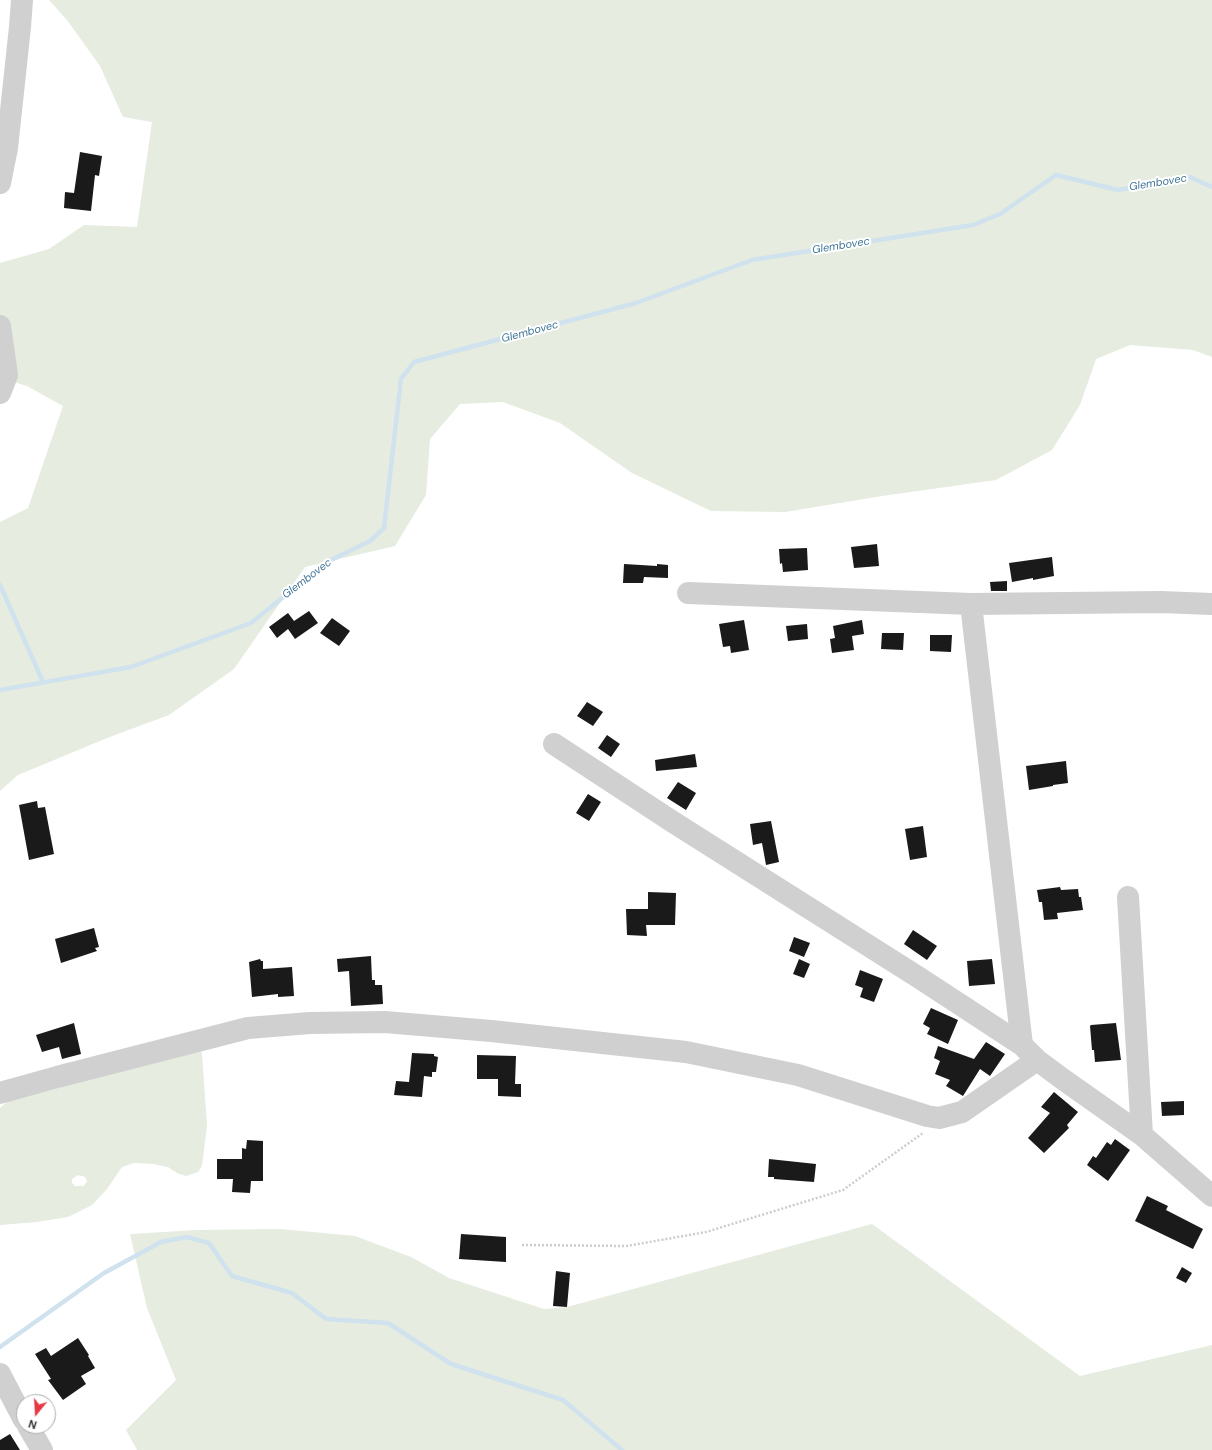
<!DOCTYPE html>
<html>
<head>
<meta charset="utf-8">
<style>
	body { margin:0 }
	#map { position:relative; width:1212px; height:1450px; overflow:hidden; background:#fff; font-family:"DM Sans",sans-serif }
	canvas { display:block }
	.north { position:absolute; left:16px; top:1394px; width:40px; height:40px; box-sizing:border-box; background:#fff; border:1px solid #adadad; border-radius:50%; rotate:198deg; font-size:11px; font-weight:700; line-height:16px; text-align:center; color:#333 }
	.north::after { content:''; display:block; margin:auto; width:14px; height:18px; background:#e63946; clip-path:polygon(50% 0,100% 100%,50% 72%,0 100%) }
</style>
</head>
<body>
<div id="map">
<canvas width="1212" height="1450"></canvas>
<div class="north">N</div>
</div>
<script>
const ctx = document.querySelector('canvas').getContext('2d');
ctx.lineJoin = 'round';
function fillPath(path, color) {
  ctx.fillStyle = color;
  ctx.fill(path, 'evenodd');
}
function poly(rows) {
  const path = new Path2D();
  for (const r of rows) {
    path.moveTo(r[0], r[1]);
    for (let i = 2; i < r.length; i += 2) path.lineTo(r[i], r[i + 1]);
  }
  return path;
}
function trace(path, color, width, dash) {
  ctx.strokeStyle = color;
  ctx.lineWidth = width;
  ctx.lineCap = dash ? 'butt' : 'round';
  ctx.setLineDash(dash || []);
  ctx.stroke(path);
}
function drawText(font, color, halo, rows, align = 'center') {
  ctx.font = font + ' "DM Sans",sans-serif';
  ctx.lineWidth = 4;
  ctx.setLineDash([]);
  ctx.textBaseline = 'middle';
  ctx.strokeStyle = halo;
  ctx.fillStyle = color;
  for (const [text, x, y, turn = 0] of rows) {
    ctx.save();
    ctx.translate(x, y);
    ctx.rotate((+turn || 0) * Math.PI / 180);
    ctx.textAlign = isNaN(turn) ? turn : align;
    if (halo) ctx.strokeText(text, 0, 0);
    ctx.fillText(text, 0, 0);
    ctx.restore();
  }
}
fillPath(poly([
	[49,0,1212,0,1212,357,1193,350,1130,345,1096,359,1080,405,1052,450,996,480,882,496,785,512,711,511,632,473,560,423,503,402,460,404,430,439,426,495,395,546,305,567,234,669,169,715,107,738,18,775,0,791,0,522,28,508,63,406,27,386,0,378,0,263,49,249,84,225,137,227,152,122,123,117,100,66,67,20],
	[198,1048,202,1053,207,1126,202,1166,198,1172,186,1176,177,1173,168,1167,153,1164,134,1163,122,1167,107,1189,92,1205,68,1217,37,1222,0,1225,0,1108,14,1096],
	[78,1175,85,1177,87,1181,84,1186,75,1186,72,1183,72,1179],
	[872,1224,1080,1376,1212,1345,1212,1450,137,1450,126,1430,176,1380,147,1308,130,1234,197,1230,280,1229,355,1236,411,1257,449,1278,544,1309,567,1307]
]), '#e6ecdf');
trace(poly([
	[0,585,43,682],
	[0,690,131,667,251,623,327,562,370,541,384,528,401,379,414,362,636,303,752,260,973,225,1000,214,1056,175,1118,190,1190,177,1212,187],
	[0,1347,104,1273,161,1242,187,1237,209,1243,232,1276,292,1293,326,1319,388,1323,451,1364,563,1400,622,1450]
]), '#cfe2ee', 4.5);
fillPath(poly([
	[80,152,102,156,99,176,95,175,91,211,64,208,65,192,74,193],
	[877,544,879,566,854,568,851,547],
	[807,548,808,570,783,572,782,563,780,564,779,549],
	[1052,557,1054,576,1033,580,1033,578,1012,582,1009,563],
	[624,564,657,566,657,564,668,565,668,578,644,577,643,583,623,583],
	[1007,581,1007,591,991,591,990,582],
	[309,611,318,623,295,639,288,629,277,638,269,627,288,613,294,621],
	[332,618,350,631,339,646,320,633],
	[744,620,749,650,731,653,730,646,723,647,719,624],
	[862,620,864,634,852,636,854,650,832,653,830,639,835,638,833,626],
	[807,624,808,639,788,641,786,626],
	[882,633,904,633,903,650,881,649],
	[930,635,952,635,951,652,930,651],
	[587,702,603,712,593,726,577,716],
	[607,735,620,744,611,757,598,748],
	[695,754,697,767,656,771,655,760],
	[1066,761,1068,783,1053,785,1053,786,1029,790,1026,766],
	[678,782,696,793,686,810,667,798],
	[588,794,601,802,589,821,576,813],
	[37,801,38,808,45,807,54,854,29,860,19,805],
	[771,821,779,862,766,865,762,843,753,845,750,824],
	[923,826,927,857,910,860,905,829],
	[1060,887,1061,890,1078,889,1079,897,1081,897,1083,910,1057,913,1058,919,1044,920,1042,902,1039,902,1037,890],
	[648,892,676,893,675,925,646,925,647,936,627,935,626,909,648,909],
	[94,928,99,947,95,948,97,951,61,963,55,939],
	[913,930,937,946,927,960,904,944],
	[794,937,810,943,804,957,789,951],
	[371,956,372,980,375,980,375,985,382,985,383,1004,351,1006,349,971,338,972,337,959],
	[260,959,261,961,263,961,263,969,292,967,294,996,278,997,278,994,252,997,249,962],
	[799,959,810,964,804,978,793,974],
	[992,959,995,984,969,986,967,961],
	[860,970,883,979,874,1002,860,997,863,988,855,985],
	[931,1008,958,1020,948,1044,927,1034,930,1028,923,1024],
	[74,1023,81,1054,62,1059,59,1047,42,1052,36,1035],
	[1116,1023,1121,1060,1095,1062,1094,1050,1092,1050,1090,1026,1091,1025],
	[986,1042,1005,1054,990,1076,980,1069,963,1096,946,1086,950,1080,935,1074,940,1061,934,1058,938,1046,974,1059],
	[412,1053,434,1054,434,1056,438,1057,436,1072,432,1072,432,1077,424,1076,422,1097,394,1095,396,1081,409,1082],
	[477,1055,516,1056,515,1084,521,1084,521,1097,498,1096,498,1079,477,1079],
	[1054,1092,1078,1112,1067,1125,1069,1128,1044,1153,1028,1138,1050,1113,1041,1107],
	[1184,1101,1184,1115,1162,1116,1161,1102],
	[1115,1139,1130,1150,1108,1181,1087,1165,1093,1156,1096,1158,1107,1142,1111,1145],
	[247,1140,263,1141,263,1181,251,1181,250,1193,232,1192,233,1179,217,1179,217,1159,242,1159,242,1148,246,1149],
	[769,1159,816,1164,814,1182,774,1179,774,1177,768,1177],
	[1147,1196,1168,1206,1166,1210,1203,1229,1193,1249,1135,1221],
	[461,1234,506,1237,506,1262,459,1259],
	[1182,1267,1192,1273,1186,1283,1176,1278],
	[556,1271,570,1273,567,1307,553,1306],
	[78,1338,89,1355,88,1356,95,1368,81,1376,86,1384,63,1400,48,1380,51,1379,35,1354,46,1348,51,1356],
	[10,1434,20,1450,0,1450,0,1440]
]), '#1a1a1a');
trace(poly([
	[522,1245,627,1246,706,1232,843,1190,923,1133]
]), '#cdcdcd', 2.5, [2, 2]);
trace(poly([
	[0,183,7,148,20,27,22,0],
	[0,326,7,375,0,393],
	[688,593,971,604,1161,602,1212,604],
	[971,604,1022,1045],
	[554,744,673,822,918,977,1022,1045,1037,1060,1064,1080,1142,1135,1212,1196],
	[1128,897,1142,1135],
	[0,1093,57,1077,248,1028,310,1023,385,1022,491,1031,686,1052,798,1075,927,1116,939,1118,962,1112,1037,1060],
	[0,1374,24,1420],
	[28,1426,42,1450]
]), '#d0d0d0', 22);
drawText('italic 11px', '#3f7597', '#fff', [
	["Glembovec",1158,183,-9],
	["Glembovec",841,246,-9],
	["Glembovec",530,332,-15],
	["Glembovec",307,579,-37]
]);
</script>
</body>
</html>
